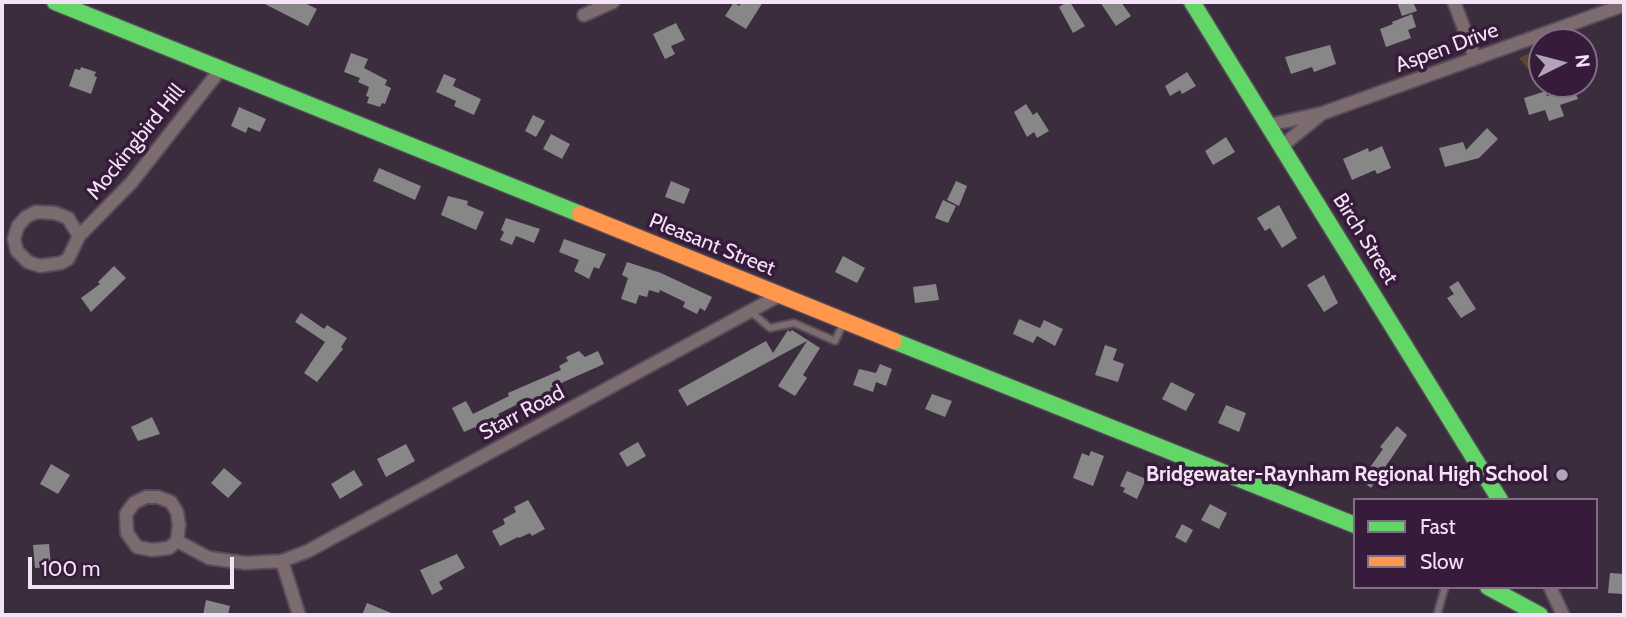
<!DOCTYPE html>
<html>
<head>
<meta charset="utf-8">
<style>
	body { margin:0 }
	#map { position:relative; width:1626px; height:617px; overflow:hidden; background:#3b2d3e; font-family:Cabin,sans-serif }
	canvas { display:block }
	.frame { position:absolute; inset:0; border:4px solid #f4e3f7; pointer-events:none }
	.legend { position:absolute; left:1353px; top:498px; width:245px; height:91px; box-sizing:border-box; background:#361c3a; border:2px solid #826c86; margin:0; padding:9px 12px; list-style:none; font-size:21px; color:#f4e3f7 }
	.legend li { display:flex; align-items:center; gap:14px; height:35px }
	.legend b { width:35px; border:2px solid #826c86 }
	.north { position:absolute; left:1528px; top:28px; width:70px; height:70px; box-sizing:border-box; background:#361c3a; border:2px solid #826c86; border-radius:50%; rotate:84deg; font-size:19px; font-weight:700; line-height:28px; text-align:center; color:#f4e3f7 }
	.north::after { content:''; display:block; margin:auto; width:24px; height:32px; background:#b3a3b6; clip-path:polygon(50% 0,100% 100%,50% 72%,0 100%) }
	.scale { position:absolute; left:28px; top:557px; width:206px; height:32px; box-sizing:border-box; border:4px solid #f4e3f7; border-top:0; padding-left:9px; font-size:21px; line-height:24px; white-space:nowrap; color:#f4e3f7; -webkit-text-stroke:5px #361c3a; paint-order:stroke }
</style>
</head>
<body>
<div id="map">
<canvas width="1626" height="617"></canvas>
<div class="frame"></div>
<ul class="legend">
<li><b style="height:9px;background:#63d668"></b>Fast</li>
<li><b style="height:9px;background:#ff974d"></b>Slow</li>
</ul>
<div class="north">N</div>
<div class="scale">100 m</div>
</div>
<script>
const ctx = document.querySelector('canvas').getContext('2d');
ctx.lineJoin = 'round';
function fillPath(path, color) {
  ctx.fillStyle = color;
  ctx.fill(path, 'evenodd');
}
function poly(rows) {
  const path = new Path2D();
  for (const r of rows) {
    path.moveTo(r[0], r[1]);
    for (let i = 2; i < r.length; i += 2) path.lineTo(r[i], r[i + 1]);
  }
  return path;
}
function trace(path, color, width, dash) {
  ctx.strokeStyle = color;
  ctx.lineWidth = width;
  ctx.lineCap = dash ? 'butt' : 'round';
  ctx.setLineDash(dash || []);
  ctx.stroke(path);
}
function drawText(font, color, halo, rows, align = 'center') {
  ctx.font = font + ' Cabin,sans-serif';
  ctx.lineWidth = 7;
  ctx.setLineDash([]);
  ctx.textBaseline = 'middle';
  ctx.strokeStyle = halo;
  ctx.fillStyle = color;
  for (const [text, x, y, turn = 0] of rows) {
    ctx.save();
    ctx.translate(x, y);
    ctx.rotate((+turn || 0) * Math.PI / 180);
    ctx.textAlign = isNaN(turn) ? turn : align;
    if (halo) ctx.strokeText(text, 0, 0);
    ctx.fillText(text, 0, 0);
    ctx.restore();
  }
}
fillPath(poly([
	[1542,48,1542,77,1532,74,1519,58]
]), '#5d492a');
fillPath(poly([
	[261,2,303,2,317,9,308,26],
	[734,2,739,6,742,2,763,2,746,29,725,16],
	[1067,2,1070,2,1085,26,1073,33,1059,7],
	[1100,2,1121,2,1131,16,1116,26],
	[1397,2,1413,2,1417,11,1402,16],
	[1412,14,1416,27,1408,30,1411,38,1386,47,1380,29,1393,24,1392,22],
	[676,23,685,40,671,46,675,54,665,59,653,34],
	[1330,45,1336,64,1314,72,1312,67,1291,74,1285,57],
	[351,53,368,59,364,68,387,80,385,85,391,88,385,104,382,103,380,107,367,103,369,97,366,96,369,87,358,82,360,78,344,72],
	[81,67,96,72,94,76,97,77,91,94,69,86,75,69,80,70],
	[1187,72,1196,86,1182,94,1180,90,1170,96,1165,86],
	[444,74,456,79,453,86,481,99,474,115,454,106,456,101,436,92],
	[1573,87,1578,99,1560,105,1564,116,1549,121,1545,110,1529,115,1524,98,1546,91,1547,96],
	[1026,104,1033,115,1037,112,1049,131,1037,138,1034,132,1027,137,1014,112],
	[239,107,266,119,260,132,248,127,246,133,231,126],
	[533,115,545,121,536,137,525,131],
	[1487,128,1498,139,1479,158,1445,167,1439,148,1463,142,1466,150],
	[551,134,570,144,562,159,543,149],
	[1226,137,1235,152,1213,165,1205,151],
	[1382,146,1391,168,1377,174,1375,170,1352,180,1343,159,1368,148,1369,152],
	[379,168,421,186,415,200,373,181],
	[671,181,690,189,684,204,665,197],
	[956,181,967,186,959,206,947,200],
	[448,196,468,201,467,205,484,212,476,230,441,215],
	[943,200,956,206,948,223,935,218],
	[1279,205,1297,238,1282,248,1270,228,1265,231,1257,218],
	[506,218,540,229,534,243,516,236,512,245,500,240,504,232,501,230],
	[564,239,606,254,599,269,594,267,589,279,574,271,579,260,559,252],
	[843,256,865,268,857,283,835,272],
	[627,262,661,273,712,297,705,311,700,308,697,314,683,307,685,302,660,290,659,293,649,290,647,297,639,295,636,304,621,299,628,278,622,275],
	[114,266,126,278,91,312,81,298,100,284,98,282],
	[1324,275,1338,303,1324,312,1307,285],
	[1458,281,1476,309,1461,318,1447,298,1454,294,1449,287],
	[936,284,939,300,915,303,913,287],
	[301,313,324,329,327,325,347,338,341,347,343,349,317,382,304,373,325,342,295,322],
	[1019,319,1040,328,1044,320,1063,329,1055,346,1037,336,1033,343,1013,334],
	[788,330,790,332,792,330,820,348,803,375,807,378,795,396,778,386,807,341,687,406,678,390,766,341,773,353],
	[1105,345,1117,349,1113,360,1124,364,1118,382,1095,375],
	[579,351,585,357,598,351,604,364,550,388,551,391,530,402,528,399,498,414,501,419,477,431,475,427,464,432,452,408,466,401,473,414,509,396,508,393,561,370,559,366,568,361,566,357],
	[880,364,892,369,886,386,876,382,873,392,853,385,859,369,876,373],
	[1171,382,1195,394,1186,411,1162,399],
	[932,394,952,401,945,417,925,409],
	[1226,405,1246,413,1239,432,1218,423],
	[152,417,160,434,138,441,131,427],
	[1397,426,1407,435,1371,488,1361,480,1383,449,1380,447],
	[638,442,646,456,627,467,619,453],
	[406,444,415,461,386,477,377,459],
	[1091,451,1104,456,1093,486,1073,478,1082,453,1089,456],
	[51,464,70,475,58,494,40,484],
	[224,468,242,483,228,498,211,483],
	[354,470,363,485,340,499,331,484],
	[1127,471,1146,479,1137,499,1123,492,1125,488,1120,486],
	[528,500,545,529,532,536,530,533,519,538,518,537,500,546,492,531,505,524,503,519,516,512,514,507],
	[1210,504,1227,513,1219,529,1201,520],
	[1182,524,1193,530,1186,543,1175,537],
	[49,544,51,567,35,568,33,545],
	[457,554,465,568,439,582,443,589,432,595,420,570],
	[1610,573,1624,574,1623,594,1608,593],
	[206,600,230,606,228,615,203,615],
	[367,603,396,615,362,615]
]), '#878788');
const lane = poly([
	[750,311,770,328,794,323,835,341,843,324],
	[1437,615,1445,587]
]);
const street = poly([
	[1454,2,1475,58],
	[584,15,613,2],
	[1269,125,1323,113,1624,5],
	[1282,146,1320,115],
	[36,212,55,213,68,218,79,236,68,259,61,263,40,266,28,262,17,251,14,239,18,226,26,217,36,212],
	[79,236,131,183,220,70],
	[146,497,158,497,171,502,177,512,179,525,177,541,169,548,152,550,137,547,127,533,126,514,134,503,146,497],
	[177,541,209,558,245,563,282,561,299,615],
	[282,561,308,551,780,295],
	[1550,587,1563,615]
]);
const fast = poly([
	[55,2,580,214],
	[1192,2,1500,500],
	[894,341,1355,525],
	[1488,587,1540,615]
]);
const slow = poly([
	[580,214,894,341]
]);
trace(lane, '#584c5a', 10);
trace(street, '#584c5a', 16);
trace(fast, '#584c5a', 19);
trace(slow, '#584c5a', 19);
trace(lane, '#7c6b6f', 6);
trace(street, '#7c6b6f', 12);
trace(fast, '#63d668', 16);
trace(slow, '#ff974d', 16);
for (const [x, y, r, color] of [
	[1562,475,7,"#b3a3b6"]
]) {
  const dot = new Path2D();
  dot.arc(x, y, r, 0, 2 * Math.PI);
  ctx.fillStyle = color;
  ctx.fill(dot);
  trace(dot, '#361c3a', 2.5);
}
drawText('21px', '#f4e3f7', '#361c3a', [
	["Aspen Drive",1447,48,-20],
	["Mockingbird Hill",136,142,-51],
	["Birch Street",1365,239,58],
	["Pleasant Street",712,245,22],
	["Starr Road",522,413,-28]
]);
drawText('bold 21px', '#f4e3f7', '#361c3a', [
	["Bridgewater-Raynham Regional High School",1548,475]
], 'right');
</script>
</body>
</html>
